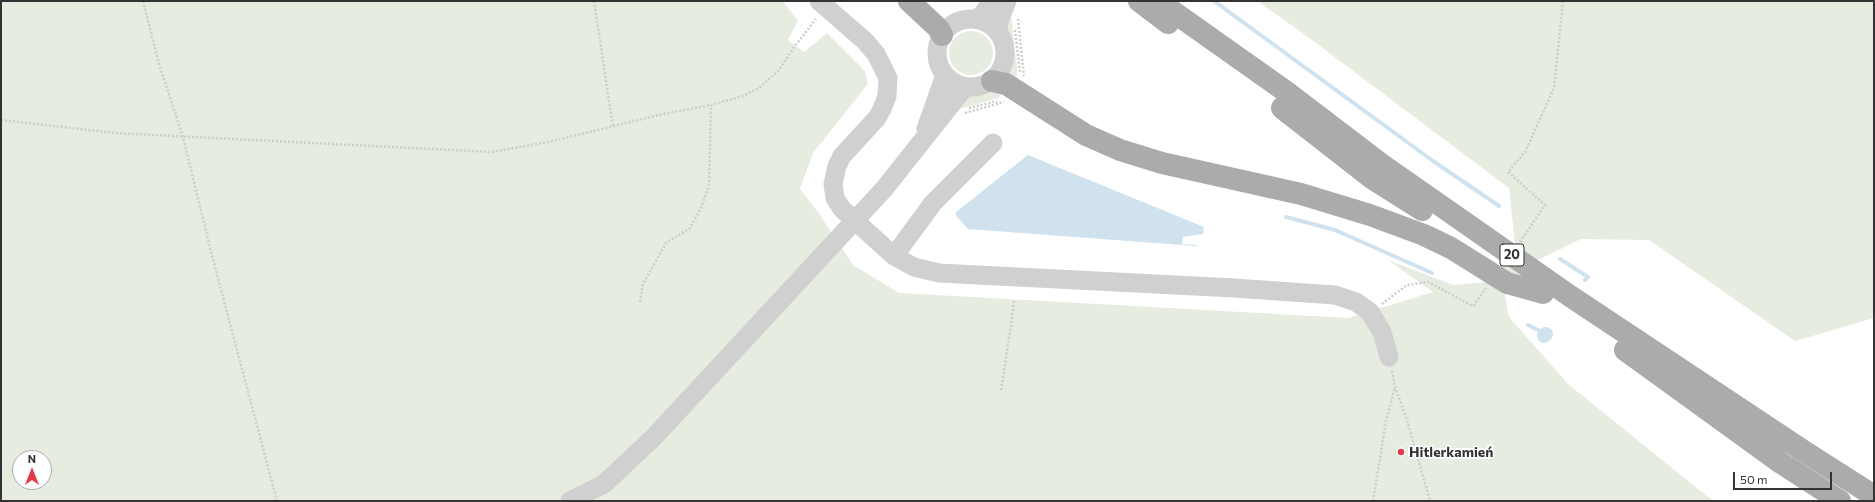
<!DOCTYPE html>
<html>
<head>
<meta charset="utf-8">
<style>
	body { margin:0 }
	#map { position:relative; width:1875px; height:502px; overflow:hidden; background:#fff; font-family:Commissioner,sans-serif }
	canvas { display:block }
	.frame { position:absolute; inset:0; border:2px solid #333; pointer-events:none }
	.north { position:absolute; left:12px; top:450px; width:40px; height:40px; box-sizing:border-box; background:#fff; border:1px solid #adadad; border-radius:50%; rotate:0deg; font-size:11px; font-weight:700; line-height:16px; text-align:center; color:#333 }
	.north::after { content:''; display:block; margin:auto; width:14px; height:18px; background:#e63946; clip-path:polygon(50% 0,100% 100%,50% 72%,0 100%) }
	.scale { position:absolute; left:1733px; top:472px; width:99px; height:18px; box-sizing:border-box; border:2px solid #333; border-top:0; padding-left:5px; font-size:12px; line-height:14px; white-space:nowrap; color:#333; -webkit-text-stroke:3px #fff; paint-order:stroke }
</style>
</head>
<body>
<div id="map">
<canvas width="1875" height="502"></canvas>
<div class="frame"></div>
<div class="north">N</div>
<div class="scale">50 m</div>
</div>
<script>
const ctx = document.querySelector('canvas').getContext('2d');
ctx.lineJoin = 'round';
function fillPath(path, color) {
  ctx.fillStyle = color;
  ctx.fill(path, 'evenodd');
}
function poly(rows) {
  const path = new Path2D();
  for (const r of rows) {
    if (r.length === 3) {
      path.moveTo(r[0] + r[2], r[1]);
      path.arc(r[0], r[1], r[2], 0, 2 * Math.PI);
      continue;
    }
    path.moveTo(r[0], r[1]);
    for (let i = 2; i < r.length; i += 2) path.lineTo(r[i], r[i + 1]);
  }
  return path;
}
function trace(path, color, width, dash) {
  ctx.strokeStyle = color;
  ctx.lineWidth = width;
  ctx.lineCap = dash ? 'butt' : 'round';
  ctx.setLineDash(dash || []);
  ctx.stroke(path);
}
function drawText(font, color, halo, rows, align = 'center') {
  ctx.font = font + ' Commissioner,sans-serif';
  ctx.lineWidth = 4;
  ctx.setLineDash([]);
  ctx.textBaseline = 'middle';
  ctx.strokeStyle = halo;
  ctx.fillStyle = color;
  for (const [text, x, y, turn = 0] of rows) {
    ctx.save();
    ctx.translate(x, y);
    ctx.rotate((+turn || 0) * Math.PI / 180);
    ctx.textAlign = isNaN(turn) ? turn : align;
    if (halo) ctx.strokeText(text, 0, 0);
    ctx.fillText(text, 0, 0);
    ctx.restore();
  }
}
fillPath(poly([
	[1,1,783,1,798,21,788,40,804,52,827,33,865,71,868,84,813,153,800,189,820,215,853,265,899,293,1348,318,1433,292,1388,260,1453,285,1487,282,1515,244,1509,188,1304,34,1257,1,1874,1,1874,318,1795,341,1649,240,1581,239,1532,263,1505,296,1509,317,1568,384,1713,501,1,501],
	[20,458,44,458,44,482,20,482],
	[1010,6,1017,69,1017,75,1013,80,1006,73,1011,60,1010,47,1006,33],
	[971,53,22],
	[990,89,1006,90,998,98,952,111,972,93]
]), '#e6ecdf');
fillPath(poly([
	[1028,155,1204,227,1203,234,1183,237,1182,244,1198,245,1195,246,968,229,956,216,956,212]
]), '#cfe2ee');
trace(poly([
	[1214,1,1433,161,1499,206],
	[1286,217,1335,230,1432,273],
	[1560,259,1588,277,1585,280],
	[1528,325,1546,334,1547,332]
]), '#cfe2ee', 4);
trace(poly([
	[1544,336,1546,334]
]), '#cfe2ee', 14);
trace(poly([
	[143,1,159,64,183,137,210,248,277,501],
	[594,1,613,127],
	[1018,19,1024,76],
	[1015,30,1020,72],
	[969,108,997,101],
	[965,113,1004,102],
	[1,120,115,133,492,152,553,141,663,114,711,105,743,96,759,88,779,70,795,46,816,19],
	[1520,242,1545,205,1508,172,1525,152,1554,88,1563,1],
	[640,302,643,284,666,243,690,228,701,208,709,186,711,105],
	[1382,304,1407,285,1428,282,1473,306,1486,288],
	[1392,371,1395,387,1407,420,1430,501],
	[1001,390,1011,326,1014,301],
	[1373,501,1386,421,1395,387]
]), '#cdcdcd', 2.5, [2, 2]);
trace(poly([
	[819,1,865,41,876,54,888,78,887,96,882,109,877,118,842,156,837,166,833,184,835,198,842,209,894,256,914,267,939,273,1234,288,1335,295,1356,302,1370,312,1382,332,1389,357],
	[971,53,34],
	[976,19,982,15,992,1],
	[998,31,999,21,1007,1],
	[926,129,945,75],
	[894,256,933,203,993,143],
	[570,501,604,484,654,437,884,189,965,87]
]), '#d0d0d0', 19);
trace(poly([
	[909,1,938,28,942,35],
	[1139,1,1168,23],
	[1158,1,1288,93,1381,164,1570,296,1805,452,1874,496],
	[992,81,1006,84,1086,135,1120,150,1162,163,1301,194,1370,215,1424,235,1451,248,1507,283,1543,293],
	[1282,108,1373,179,1422,210],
	[1625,350,1781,463,1840,501]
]), '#ababab', 22);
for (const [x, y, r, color] of [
	[1401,452,4,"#e63946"]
]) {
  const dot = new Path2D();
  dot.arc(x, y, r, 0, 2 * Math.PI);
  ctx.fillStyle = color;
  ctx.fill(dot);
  trace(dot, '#fff', 1.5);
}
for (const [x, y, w] of [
	[1512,255,24]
]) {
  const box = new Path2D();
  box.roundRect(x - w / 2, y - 11, w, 22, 3);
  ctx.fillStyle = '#fff';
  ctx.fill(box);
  trace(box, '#333', 1);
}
drawText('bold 13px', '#333', null, [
	["20",1512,255]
]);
drawText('bold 14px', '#333', '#fff', [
	["Hitlerkamień",1409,452]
], 'left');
</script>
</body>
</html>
